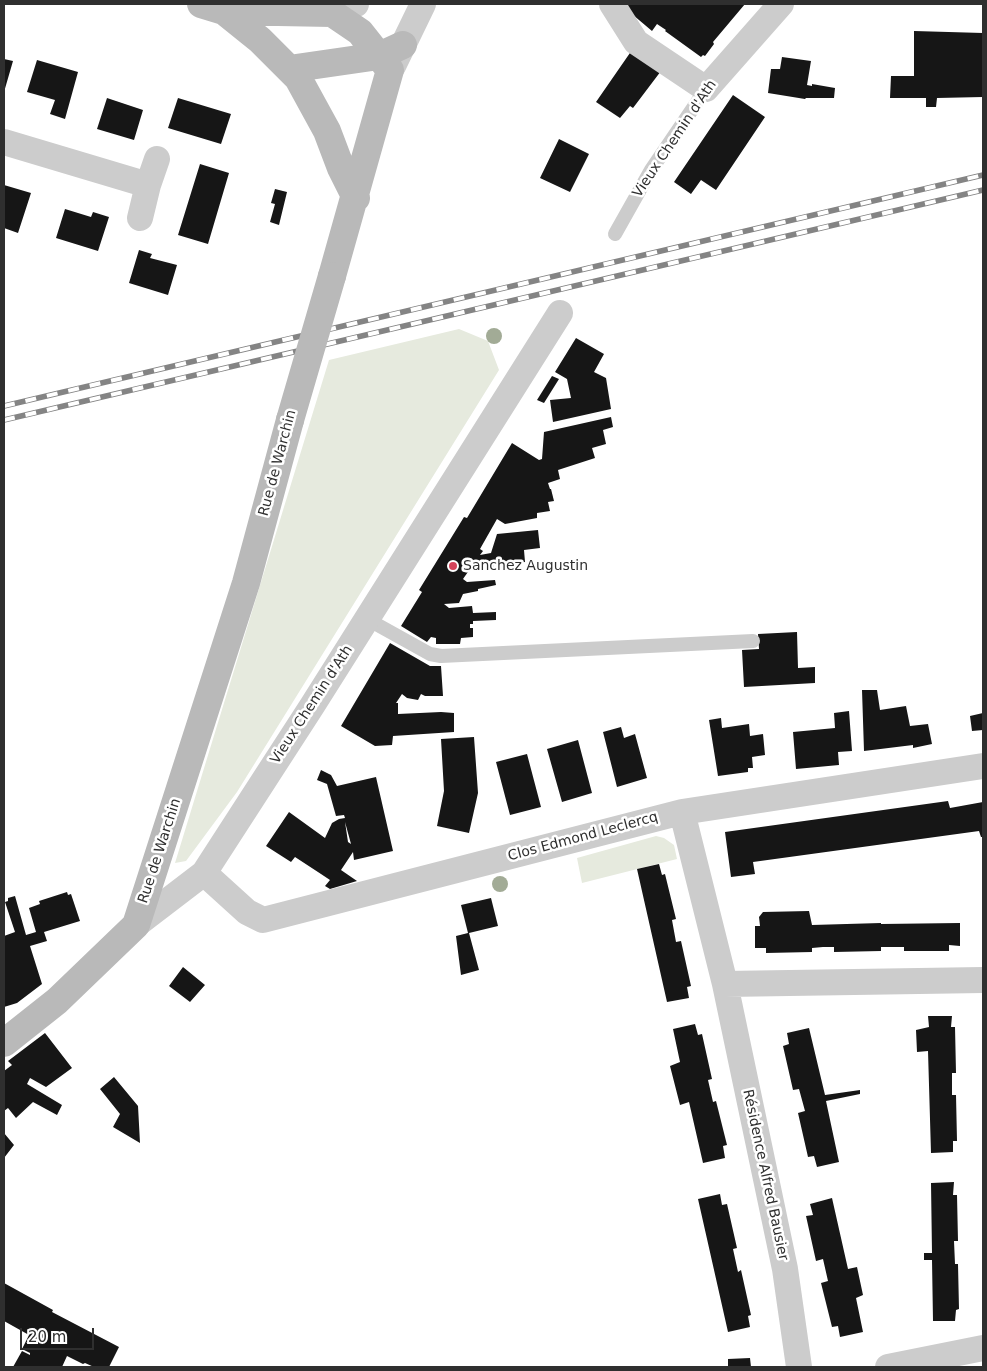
<!DOCTYPE html>
<html>
<head>
<meta charset="utf-8">
<style>
	body { margin:0 }
	#map { position:relative; width:987px; height:1371px; overflow:hidden; background:#fff; font-family:"DejaVu Sans",sans-serif }
	canvas { display:block }
	.frame { position:absolute; inset:0; border:5px solid #2f2f2f; pointer-events:none }
	.scale { position:absolute; left:20px; top:1328px; width:74px; height:22px; box-sizing:border-box; border:2px solid #2f2f2f; border-top:0; padding-left:6px; font-size:15px; line-height:18px; white-space:nowrap; color:#2f2f2f; -webkit-text-stroke:4px #fff; paint-order:stroke }
</style>
</head>
<body>
<div id="map">
<canvas width="987" height="1371"></canvas>
<div class="frame"></div>
<div class="scale">20 m</div>
</div>
<script>
const ctx = document.querySelector('canvas').getContext('2d');
ctx.lineJoin = 'round';
function fillPath(path, color) {
  ctx.fillStyle = color;
  ctx.fill(path, 'evenodd');
}
function poly(rows) {
  const path = new Path2D();
  for (const r of rows) {
    path.moveTo(r[0], r[1]);
    for (let i = 2; i < r.length; i += 2) path.lineTo(r[i], r[i + 1]);
  }
  return path;
}
function trace(path, color, width, dash) {
  ctx.strokeStyle = color;
  ctx.lineWidth = width;
  ctx.lineCap = dash ? 'butt' : 'round';
  ctx.setLineDash(dash || []);
  ctx.stroke(path);
}
function drawText(font, color, halo, rows, align = 'center') {
  ctx.font = font + ' "DejaVu Sans",sans-serif';
  ctx.lineWidth = 5;
  ctx.setLineDash([]);
  ctx.textBaseline = 'middle';
  ctx.strokeStyle = halo;
  ctx.fillStyle = color;
  for (const [text, x, y, turn = 0] of rows) {
    ctx.save();
    ctx.translate(x, y);
    ctx.rotate((+turn || 0) * Math.PI / 180);
    ctx.textAlign = isNaN(turn) ? turn : align;
    if (halo) ctx.strokeText(text, 0, 0);
    ctx.fillText(text, 0, 0);
    ctx.restore();
  }
}
fillPath(poly([
	[459,329,488,341,499,370,237,792,186,861,175,863,329,360],
	[656,836,664,838,674,845,677,859,582,883,577,858]
]), '#e6eade');
fillPath(poly([
	[624,4,666,5,745,4,713,42,714,44,705,56,703,55,701,57,665,31,666,30,657,24,652,31,626,9],
	[914,31,983,33,983,97,937,98,936,107,926,107,926,98,890,98,891,76,914,76],
	[632,50,661,71,633,108,630,106,620,118,596,102],
	[782,57,811,61,807,85,812,86,812,84,835,88,834,98,806,98,805,99,768,93,771,69,780,69],
	[4,59,13,61,4,92],
	[37,60,78,72,65,119,50,114,55,100,27,92],
	[733,95,765,117,716,190,701,180,691,194,674,182],
	[107,98,143,110,134,140,97,129],
	[178,98,231,114,221,144,168,128],
	[559,139,589,154,570,192,540,178],
	[200,164,229,173,208,244,178,235],
	[4,185,31,193,18,233,4,228],
	[275,189,287,192,279,225,270,222,275,204,271,203],
	[65,209,91,217,93,212,109,217,98,251,56,238],
	[139,250,152,254,150,258,177,265,168,295,129,283],
	[576,338,604,354,594,372,606,378,611,409,553,422,550,400,571,398,567,379,555,372],
	[552,376,559,379,544,403,537,400],
	[611,417,613,427,603,430,606,444,592,448,595,458,558,470,560,479,548,483,550,489,551,489,554,501,548,502,550,511,537,513,537,518,505,524,497,519,480,549,483,551,480,555,491,553,497,534,538,530,540,548,524,550,525,562,494,565,494,568,470,569,463,579,467,582,495,580,496,585,478,589,478,591,463,594,459,603,444,604,449,608,472,606,473,613,496,612,496,620,473,621,473,624,470,624,470,628,473,628,473,637,461,638,460,644,436,644,436,638,431,637,427,642,401,626,422,592,419,590,464,517,467,518,512,443,539,460,542,459,544,432],
	[797,632,798,668,815,667,815,683,744,687,742,650,759,649,758,634],
	[390,643,430,666,441,666,443,696,425,696,421,694,418,700,407,698,402,694,396,703,398,703,398,714,441,712,454,713,454,732,393,736,392,745,375,746,341,726],
	[862,690,877,690,880,710,906,706,910,726,928,724,932,744,913,748,913,745,864,751],
	[849,711,852,751,838,752,839,765,796,769,793,732,835,728,834,713],
	[983,713,983,730,972,731,970,716],
	[721,718,722,728,749,724,750,736,763,734,765,755,752,757,753,768,748,768,748,772,718,776,709,720],
	[621,727,624,738,635,734,647,778,617,787,603,732],
	[474,737,478,793,469,833,437,826,444,791,441,739],
	[578,740,592,793,562,802,547,749],
	[527,754,541,807,510,815,496,762],
	[321,770,331,775,337,786,376,777,393,851,354,860,353,852,341,870,357,881,330,889,325,886,330,880,321,874,295,857,291,862,266,846,289,812,325,838,332,823,339,819,345,818,344,815,336,816,327,784,317,780],
	[345,822,351,844,348,842],
	[948,801,950,808,983,802,983,837,981,837,979,831,753,862,755,874,731,877,725,832],
	[659,864,662,875,665,874,676,919,672,920,676,942,681,941,691,986,687,987,689,998,667,1002,637,869],
	[67,892,68,895,71,894,80,921,44,932,47,941,30,946,42,984,17,1003,4,1007,4,936,15,932,5,902,8,901,8,898,15,896,26,935,36,932,29,908,40,904,39,901],
	[491,898,498,926,469,933,479,970,461,975,456,936,468,933,461,905],
	[809,911,812,925,881,923,881,924,960,923,960,946,949,945,949,951,904,951,904,947,881,947,881,951,834,952,834,947,823,947,812,948,812,952,766,953,766,948,755,948,755,926,760,926,759,917,763,912],
	[183,967,205,985,190,1002,169,986],
	[928,1016,952,1016,951,1027,955,1027,956,1073,952,1073,952,1095,956,1095,957,1141,953,1141,953,1152,931,1153,928,1051,917,1052,916,1030,929,1027],
	[695,1024,698,1035,702,1034,712,1079,708,1080,713,1102,716,1101,727,1145,723,1146,725,1158,703,1163,689,1102,680,1105,670,1066,680,1062,673,1029],
	[809,1028,825,1095,860,1090,860,1094,826,1101,839,1162,817,1167,814,1156,808,1157,798,1113,805,1111,799,1089,793,1090,783,1046,789,1044,787,1033],
	[45,1033,72,1068,46,1087,30,1078,27,1084,62,1105,57,1115,33,1102,16,1118,8,1108,4,1111,4,1071,12,1065,8,1061],
	[114,1077,138,1106,140,1143,113,1127,120,1114,100,1089],
	[4,1133,14,1145,4,1158],
	[954,1182,953,1195,957,1195,958,1241,954,1241,955,1264,958,1264,959,1309,956,1310,955,1321,933,1321,932,1260,924,1260,924,1253,932,1253,931,1183],
	[720,1194,722,1205,727,1204,737,1248,733,1249,738,1272,741,1270,751,1315,748,1316,750,1327,728,1332,698,1199],
	[832,1198,848,1269,857,1267,863,1295,856,1298,863,1332,840,1337,838,1326,832,1327,821,1283,828,1281,823,1259,816,1261,806,1216,813,1215,810,1204],
	[4,1283,53,1310,52,1312,119,1347,109,1367,94,1367,85,1363,83,1364,67,1356,62,1367,13,1367,22,1351,30,1355,30,1353,22,1349,29,1335,4,1321],
	[750,1358,751,1367,728,1367,728,1359]
]), '#161616');
trace(poly([
	[615,234,651,170,706,89],
	[367,619,430,654,441,656,753,641]
]), '#ccc', 14);
trace(poly([
	[612,4,636,42,706,89,781,4],
	[332,13,356,4],
	[393,66,423,4],
	[4,142,148,185],
	[140,218,148,185,157,159],
	[682,812,725,984,785,1269,799,1367],
	[204,873,247,912,263,920,682,812,983,766],
	[136,925,204,873,312,706,560,313],
	[725,984,983,980],
	[888,1367,983,1348]
]), '#ccc', 26);
trace(poly([
	[201,4,224,11,332,13,360,32,390,70,332,276],
	[224,11,260,40,298,78,327,131,341,168,356,198],
	[289,69,379,56,403,45],
	[4,1043,57,1001,136,925,246,583,290,420]
]), '#b9b9b9', 28);
const rail = poly([
	[4,406,983,175],
	[4,420,983,190]
]);
trace(rail, '#848484', 5.5);
trace(rail, '#fff', 4, [11]);
trace(poly([
	[290,420,332,276]
]), '#b9b9b9', 28);
ctx.fillStyle = '#a2ab96';
for (const [x, y] of [
	[494,336],
	[500,884]
]) {
  ctx.beginPath();
  ctx.arc(x, y, 8, 0, 2 * Math.PI);
  ctx.fill();
}
for (const [x, y, r, color] of [
	[453,566,5,"#d4425a"]
]) {
  const dot = new Path2D();
  dot.arc(x, y, r, 0, 2 * Math.PI);
  ctx.fillStyle = color;
  ctx.fill(dot);
  trace(dot, '#fff', 2);
}
drawText('14px', '#2f2f2f', '#fff', [
	["Vieux Chemin d'Ath",675,139,-56],
	["Rue de Warchin",278,463,-75],
	["Vieux Chemin d'Ath",312,705,-57],
	["Clos Edmond Leclercq",583,837,-15],
	["Rue de Warchin",160,851,-72],
	["Résidence Alfred Bausier",765,1175,78]
]);
drawText('14px', '#2f2f2f', '#fff', [
	["Sanchez Augustin",463,566]
], 'left');
</script>
</body>
</html>
